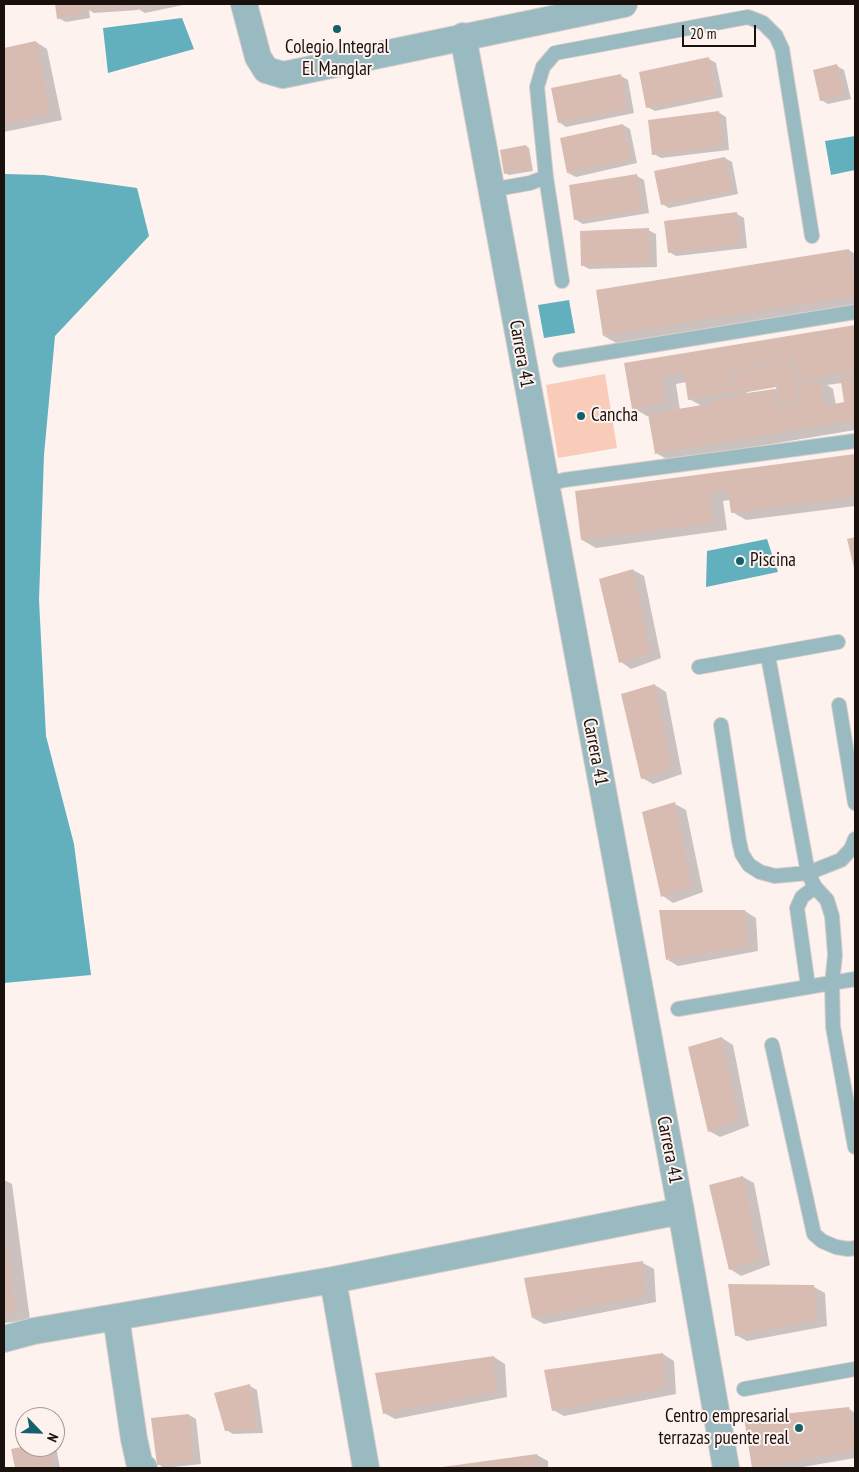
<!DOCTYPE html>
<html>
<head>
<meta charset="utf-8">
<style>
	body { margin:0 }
	#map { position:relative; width:859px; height:1472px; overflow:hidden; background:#fef2ee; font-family:"PT Sans Narrow",sans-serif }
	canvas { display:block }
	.frame { position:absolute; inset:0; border:5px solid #1a110d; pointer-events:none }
	.north { position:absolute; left:15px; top:1407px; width:50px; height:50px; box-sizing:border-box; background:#fef2ee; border:1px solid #a39894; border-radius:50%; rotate:114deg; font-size:14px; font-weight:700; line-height:20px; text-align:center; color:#1a110d }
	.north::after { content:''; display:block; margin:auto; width:18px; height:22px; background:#14606c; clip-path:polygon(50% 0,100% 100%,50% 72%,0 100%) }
	.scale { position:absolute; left:682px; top:25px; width:74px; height:22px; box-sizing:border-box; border:2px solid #1a110d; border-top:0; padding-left:6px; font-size:15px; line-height:18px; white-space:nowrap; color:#1a110d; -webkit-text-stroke:4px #fef2ee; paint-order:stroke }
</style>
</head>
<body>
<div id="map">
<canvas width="859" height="1472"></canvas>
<div class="frame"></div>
<div class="north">N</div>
<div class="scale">20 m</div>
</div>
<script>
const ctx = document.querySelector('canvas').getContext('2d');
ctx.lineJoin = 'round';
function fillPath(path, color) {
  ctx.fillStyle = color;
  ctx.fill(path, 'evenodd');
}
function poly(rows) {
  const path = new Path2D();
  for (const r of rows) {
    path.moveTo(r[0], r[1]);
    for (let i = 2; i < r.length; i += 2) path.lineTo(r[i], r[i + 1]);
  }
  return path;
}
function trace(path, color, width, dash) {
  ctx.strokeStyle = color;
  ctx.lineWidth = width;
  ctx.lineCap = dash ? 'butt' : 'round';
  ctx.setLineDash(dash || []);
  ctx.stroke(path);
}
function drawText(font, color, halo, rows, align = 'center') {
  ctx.font = font + ' "PT Sans Narrow",sans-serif';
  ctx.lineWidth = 4;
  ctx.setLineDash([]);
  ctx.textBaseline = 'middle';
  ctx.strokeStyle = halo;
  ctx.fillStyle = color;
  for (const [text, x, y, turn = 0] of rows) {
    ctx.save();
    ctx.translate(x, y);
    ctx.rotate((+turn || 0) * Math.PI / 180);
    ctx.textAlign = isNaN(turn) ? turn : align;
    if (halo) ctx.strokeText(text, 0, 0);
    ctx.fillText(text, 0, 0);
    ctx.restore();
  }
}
fillPath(poly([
	[605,374,617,448,558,458,546,385]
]), '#f9cbb9');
fillPath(poly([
	[182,18,194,49,108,73,103,28],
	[855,136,855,170,831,175,825,141],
	[4,174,44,175,137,188,149,236,55,336,44,455,39,600,46,736,74,844,91,975,4,983],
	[569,300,575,333,544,338,538,305],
	[767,539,778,572,706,587,707,551]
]), '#62afbe');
fillPath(poly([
	[56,4,182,4,183,5,145,13,138,9,138,10,94,13,89,10,90,18,66,22,58,18],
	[36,42,47,49,62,120,4,132,4,49],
	[709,59,716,63,723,97,655,111,647,107],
	[837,66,844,70,851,99,828,104,821,100],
	[621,76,628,80,634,113,566,127,559,122],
	[718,112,726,117,729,150,661,158,654,154],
	[623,125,630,129,637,163,576,177,568,173],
	[526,146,529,148,533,171,509,175,505,173],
	[725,158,732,162,738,194,669,208,662,204],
	[637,176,644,180,649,213,583,224,576,220],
	[737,214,744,218,747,248,676,256,669,252],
	[648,230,656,234,657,267,589,269,582,265],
	[849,250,855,254,855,305,618,344,604,336],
	[855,326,855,430,670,461,656,453,650,416,647,416,633,408,626,364],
	[686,382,689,399,702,406,680,410,676,384],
	[842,383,845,403,836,405,833,389,827,385],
	[782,385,783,388,747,393,747,391],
	[855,455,855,506,746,520,732,512,730,500,723,501,727,530,596,548,582,540,576,492],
	[633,570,644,576,661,658,631,669,621,662,601,580],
	[655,685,666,692,682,774,653,784,642,778],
	[675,804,686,810,703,892,673,903,663,896],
	[745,911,756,918,758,951,678,966,668,960],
	[722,1038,733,1045,749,1126,720,1137,709,1131],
	[743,1177,754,1183,770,1265,741,1276,730,1269],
	[4,1180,12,1184,30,1320,4,1323],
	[643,1263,654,1269,656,1302,544,1324,533,1318],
	[814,1287,825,1293,827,1326,747,1341,736,1335],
	[663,1354,674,1361,676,1394,564,1416,553,1410],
	[494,1357,505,1364,507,1397,395,1419,384,1413],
	[250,1386,257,1390,263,1433,233,1434,226,1430],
	[848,1408,855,1413,855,1458,797,1468,753,1468],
	[189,1415,196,1419,201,1464,164,1468,158,1464],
	[28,1447,56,1447,60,1468,16,1468,13,1450],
	[537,1455,548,1461,548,1468,443,1468]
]), '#0003');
fillPath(poly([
	[55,4,82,4,84,14,57,19],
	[85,4,131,4,132,7,86,10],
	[136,4,160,4,160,5,137,9],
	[36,41,51,114,4,124,4,48],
	[709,57,716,94,646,108,639,72],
	[837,64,844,96,820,101,813,70],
	[621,74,627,109,558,123,551,88],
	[719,111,723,146,652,155,648,120],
	[623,124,631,159,567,173,560,138],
	[526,145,531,169,504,174,500,150],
	[725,157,732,191,661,205,654,171],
	[637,174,642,210,574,220,569,185],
	[737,212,741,244,668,253,664,221],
	[649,228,650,263,581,266,580,231],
	[849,249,855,285,855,296,603,336,596,290],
	[855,325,855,371,798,380,795,359,731,370,735,392,688,400,684,373,662,376,666,403,632,409,624,363],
	[792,361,799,404,780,407,776,387,736,394,733,371],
	[855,374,855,420,655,454,648,414,714,403,713,400,774,389,777,409,801,405,798,383,819,380,824,406,844,402,840,376],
	[855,454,855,497,731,513,728,491,710,494,713,523,581,540,575,491],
	[855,537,855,572,847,539],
	[633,569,650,652,619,663,599,579],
	[655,684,672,768,641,779,621,694],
	[675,802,692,886,661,897,642,812],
	[659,910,745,910,748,946,666,960],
	[722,1037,739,1120,708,1132,688,1047],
	[743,1176,760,1259,729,1270,709,1185],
	[4,1228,16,1312,4,1314],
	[643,1261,645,1296,532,1318,524,1278],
	[728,1284,814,1285,817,1320,735,1336],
	[663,1353,665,1388,552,1411,544,1370],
	[494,1356,496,1392,383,1414,375,1373],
	[250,1384,257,1430,225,1431,214,1393],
	[849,1407,855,1439,855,1451,752,1468,744,1418],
	[189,1414,194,1461,157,1465,151,1418],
	[25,1446,50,1447,54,1468,15,1468,11,1449],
	[537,1454,538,1468,442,1468,442,1467]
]), '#d8bcb2');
const service = poly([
	[491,190,530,183,546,177],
	[562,281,546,177,537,87,543,67,555,53,748,17,763,23,776,36,782,49,812,236],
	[560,360,855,312],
	[546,485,564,480,855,441],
	[768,656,808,873,815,887,827,900,832,916,835,955,832,983,833,1027,855,1147],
	[699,667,838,642],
	[839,705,855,803],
	[721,725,739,841,742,854,749,865,760,872,775,876,808,873,841,860,851,849,855,839],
	[808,986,797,908,802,897,815,887],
	[678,1009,855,979],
	[772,1045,814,1234,822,1241,836,1247,848,1249,855,1248],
	[744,1389,855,1369]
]);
const minor = poly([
	[244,4,258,57,266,70,283,75,624,4],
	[463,36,681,1211,726,1468],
	[333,1280,366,1468],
	[116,1317,134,1439,140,1466,144,1468],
	[4,1339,34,1331,333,1280,681,1211]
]);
trace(service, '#daceca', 16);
trace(minor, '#daceca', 28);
trace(service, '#9abac1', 14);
trace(minor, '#9abac1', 26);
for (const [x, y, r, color] of [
	[337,29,5,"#14606c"],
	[581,416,5,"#14606c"],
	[740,561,5,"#14606c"],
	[799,1428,5,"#14606c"]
]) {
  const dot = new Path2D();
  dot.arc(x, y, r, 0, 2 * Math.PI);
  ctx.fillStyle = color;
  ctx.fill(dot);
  trace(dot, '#fef2ee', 2);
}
drawText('19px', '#1a110d', '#fef2ee', [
	["Colegio Integral",337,48,"center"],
	["El Manglar",337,70,"center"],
	["Cancha",591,416],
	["Piscina",750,561],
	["Centro empresarial",789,1417,"right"],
	["terrazas puente real",789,1439,"right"]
], 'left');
drawText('19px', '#1a110d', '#fef2ee', [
	["Carrera 41",521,354,80],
	["Carrera 41",595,752,79],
	["Carrera 41",669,1150,79]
]);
</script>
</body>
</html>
